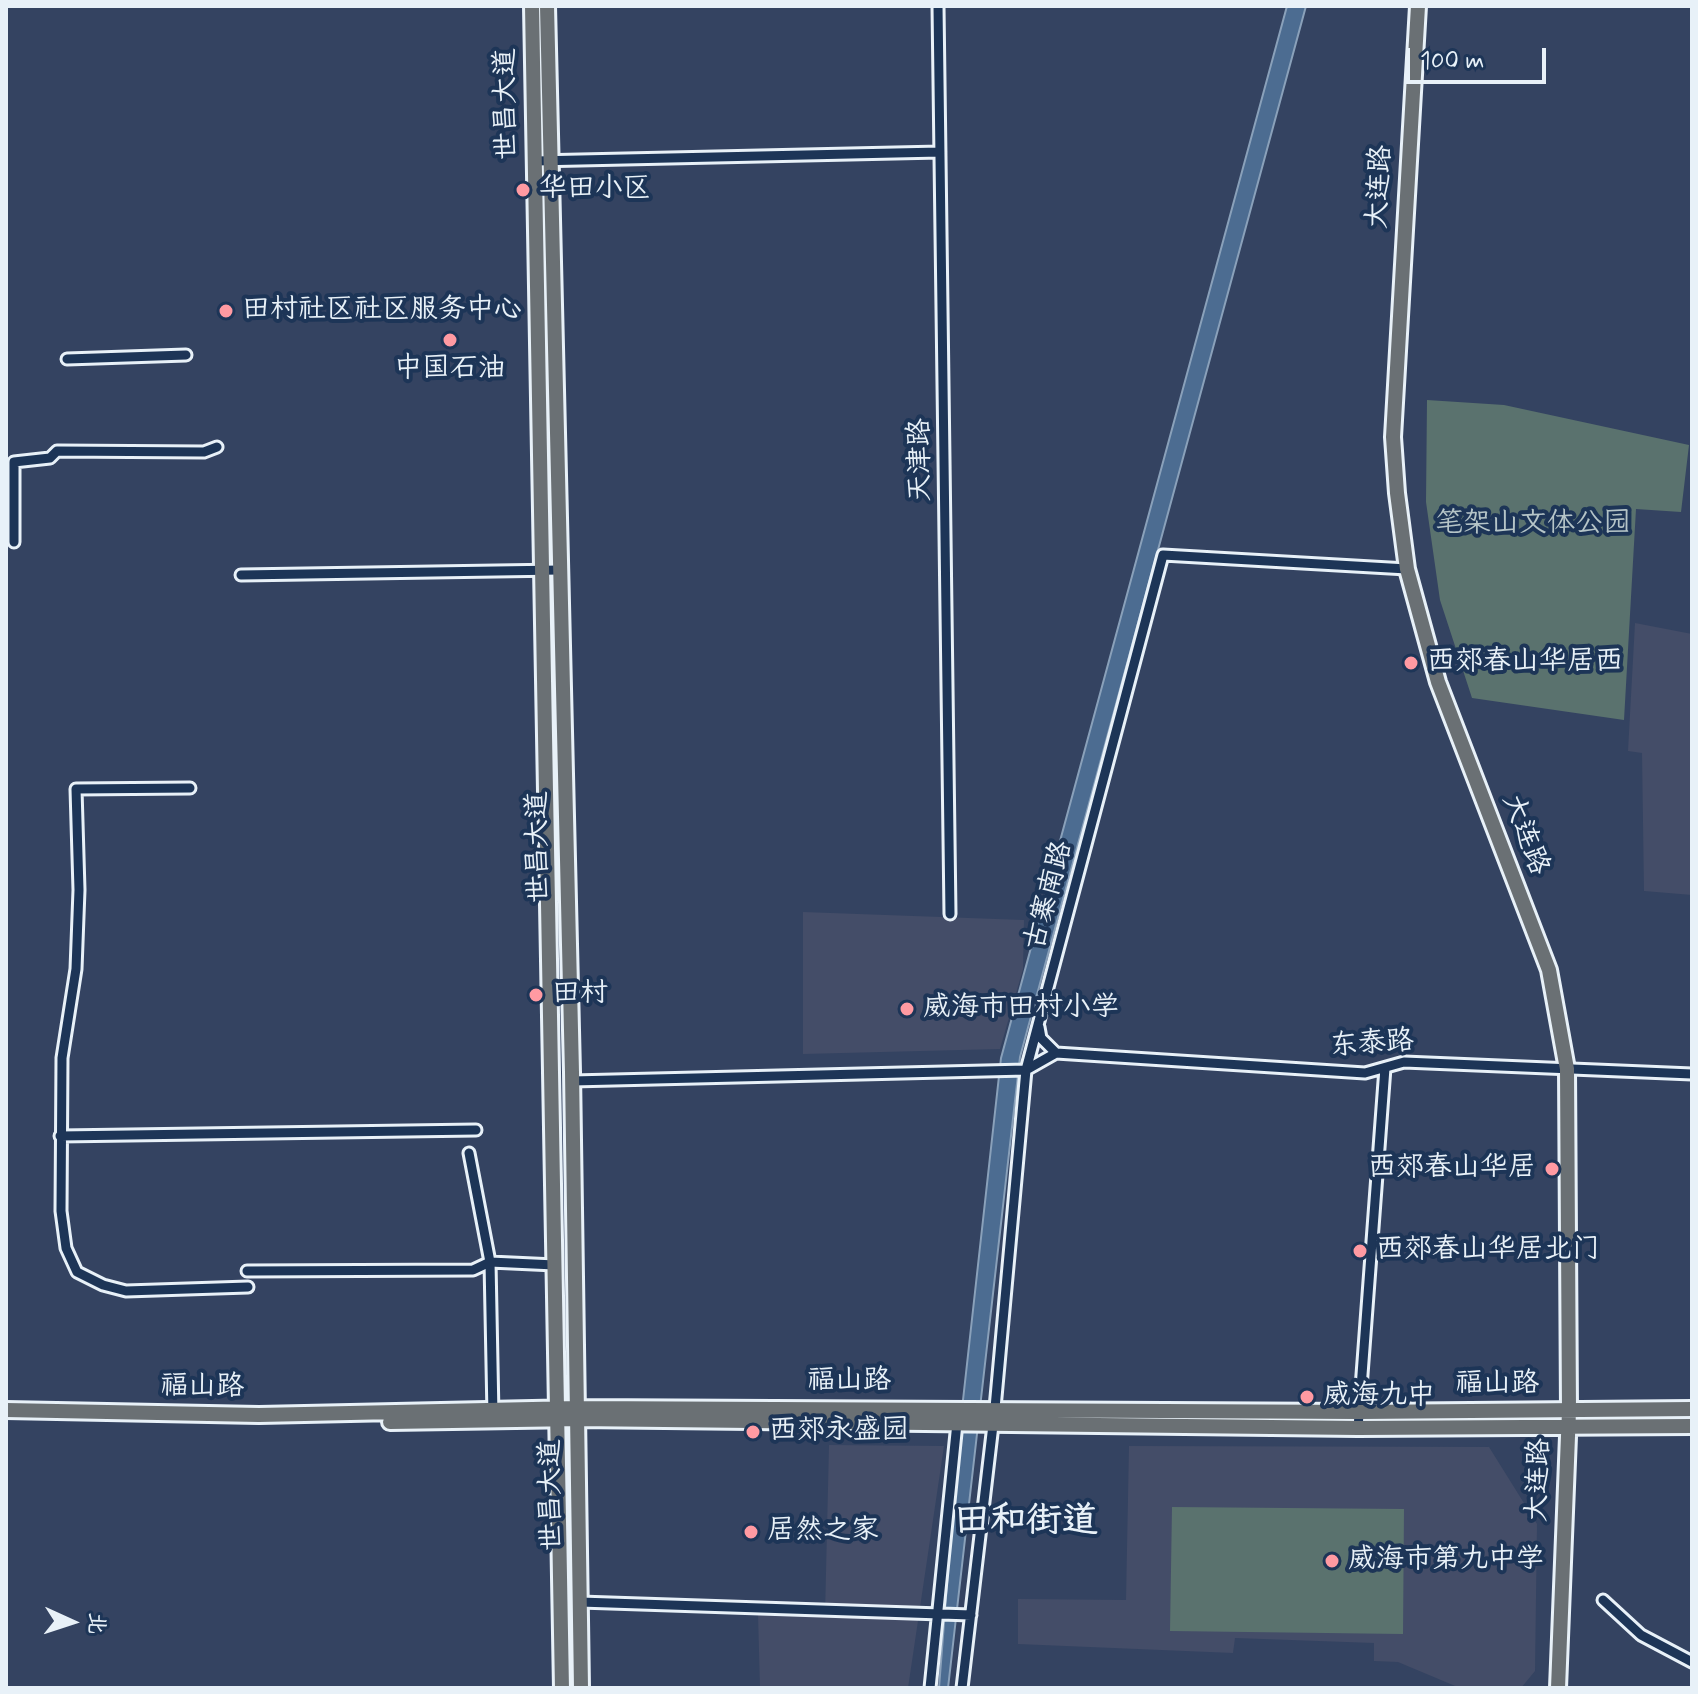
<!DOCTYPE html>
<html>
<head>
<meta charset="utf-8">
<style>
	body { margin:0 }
	#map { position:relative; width:1698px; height:1694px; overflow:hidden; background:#344361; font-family:Mynerve,"LXGW WenKai TC",sans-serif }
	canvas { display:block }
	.frame { position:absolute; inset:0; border:8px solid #e8f1f8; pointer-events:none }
	.north { position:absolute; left:32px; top:1582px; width:80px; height:80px; -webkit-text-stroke:6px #1d3557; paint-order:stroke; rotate:93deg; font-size:22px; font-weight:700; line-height:32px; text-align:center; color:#e8f1f8 }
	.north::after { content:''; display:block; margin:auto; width:28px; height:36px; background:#e8f1f8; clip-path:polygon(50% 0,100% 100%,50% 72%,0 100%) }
	.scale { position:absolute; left:1406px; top:48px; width:140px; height:36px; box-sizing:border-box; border:4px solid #e8f1f8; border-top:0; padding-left:10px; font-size:24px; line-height:28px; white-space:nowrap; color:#e8f1f8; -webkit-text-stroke:6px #1d3557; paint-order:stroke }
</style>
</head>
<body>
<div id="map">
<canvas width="1698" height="1694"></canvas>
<div class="frame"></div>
<div class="north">北</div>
<div class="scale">100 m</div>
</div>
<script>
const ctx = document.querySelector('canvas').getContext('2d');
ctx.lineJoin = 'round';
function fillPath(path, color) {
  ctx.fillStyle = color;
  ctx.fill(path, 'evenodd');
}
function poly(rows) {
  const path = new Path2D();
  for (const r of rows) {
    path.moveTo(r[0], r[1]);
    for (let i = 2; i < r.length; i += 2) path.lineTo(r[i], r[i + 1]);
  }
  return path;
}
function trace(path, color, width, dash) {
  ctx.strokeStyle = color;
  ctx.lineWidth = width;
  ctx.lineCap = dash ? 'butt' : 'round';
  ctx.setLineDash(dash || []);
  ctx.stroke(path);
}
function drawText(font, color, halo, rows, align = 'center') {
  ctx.font = font + ' Mynerve,"LXGW WenKai TC",sans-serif';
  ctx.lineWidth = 8;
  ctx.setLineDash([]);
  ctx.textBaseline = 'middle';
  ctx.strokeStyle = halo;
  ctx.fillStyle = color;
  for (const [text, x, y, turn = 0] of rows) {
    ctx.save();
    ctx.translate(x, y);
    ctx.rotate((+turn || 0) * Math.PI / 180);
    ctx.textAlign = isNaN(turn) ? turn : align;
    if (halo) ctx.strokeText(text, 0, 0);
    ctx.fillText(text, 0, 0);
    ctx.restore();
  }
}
fillPath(poly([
	[1635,623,1692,634,1692,895,1644,891,1642,753,1628,751],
	[803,912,1024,920,1023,969,1000,1049,803,1054],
	[829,1445,944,1446,908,1688,760,1688,758,1614,825,1615],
	[1129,1446,1489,1447,1537,1524,1535,1671,1521,1688,1460,1688,1398,1662,1374,1661,1374,1643,1235,1638,1233,1653,1018,1644,1018,1599,1126,1600]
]), '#444d68');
fillPath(poly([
	[1427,400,1504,405,1689,445,1681,512,1636,509,1624,720,1472,698,1440,600,1426,502],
	[1172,1507,1404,1509,1403,1634,1170,1631]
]), '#5a726e');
const water = poly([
	[1287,6,1306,6,1020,1057,948,1688,939,1688,957,1454,1001,1058,1287,6]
]);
fillPath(water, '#4c6c91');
trace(water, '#8aa1ba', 2);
const street = poly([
	[938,6,950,914],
	[535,161,940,152],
	[67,359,186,355],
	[14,542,14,462,50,458,57,451,204,452,217,447],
	[241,575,560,570],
	[190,788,76,789,79,890,76,969,62,1058,61,1211,66,1248,77,1272,103,1285,126,1291,248,1287],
	[1039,1027,1041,1038,1056,1053],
	[1056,1053,1365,1073,1404,1062,1692,1074],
	[572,1081,1026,1070,1056,1053],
	[60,1136,476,1130],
	[469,1153,490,1262,493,1415],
	[247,1271,473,1270,490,1262,555,1265],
	[1358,1428,1385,1068],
	[1603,1600,1641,1635,1692,1662],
	[580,1602,971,1615],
	[930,1688,957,1423],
	[962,1688,995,1408,1026,1070,1163,555,1407,569]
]);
const primary = poly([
	[532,6,562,1688],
	[547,6,572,1072,581,1688],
	[1418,6,1393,437,1397,493,1407,569,1438,682,1549,970,1567,1069,1569,1411,1558,1688],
	[6,1410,259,1415,578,1408,1360,1412,1692,1409],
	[390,1422,578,1419,1358,1428,1692,1426]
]);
trace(street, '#e8f1f8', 15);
trace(primary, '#e8f1f8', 20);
trace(street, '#1d3557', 9);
trace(primary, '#6a7074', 14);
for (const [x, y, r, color] of [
	[523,190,8,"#ff9aa2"],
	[226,311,8,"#ff9aa2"],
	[450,340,8,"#ff9aa2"],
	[1411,663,8,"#ff9aa2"],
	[536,995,8,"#ff9aa2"],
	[907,1009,8,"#ff9aa2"],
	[1552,1169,8,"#ff9aa2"],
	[1360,1251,8,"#ff9aa2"],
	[1307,1397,8,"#ff9aa2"],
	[753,1432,8,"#ff9aa2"],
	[751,1532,8,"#ff9aa2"],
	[1332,1561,8,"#ff9aa2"]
]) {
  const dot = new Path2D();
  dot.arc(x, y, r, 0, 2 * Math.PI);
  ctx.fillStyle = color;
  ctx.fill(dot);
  trace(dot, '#1d3557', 3);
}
drawText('28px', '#e8f1f8', '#1d3557', [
	["世昌大道",508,104,-91],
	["大连路",1381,187,-87],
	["天津路",922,460,-91],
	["大连路",1524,835,69],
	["世昌大道",540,847,-91],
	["古寨南路",1050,896,-75],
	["东泰路",1372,1045,-4],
	["福山路",849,1382],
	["福山路",1497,1385],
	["福山路",202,1388,1],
	["大连路",1540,1480,-88],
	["世昌大道",553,1495,-91]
]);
drawText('28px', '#e8f1f8', '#1d3557', [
	["华田小区",539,190],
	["田村社区社区服务中心",242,311],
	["中国石油",450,370,"center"],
	["西郊春山华居西",1427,663],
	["田村",552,995],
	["威海市田村小学",923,1009],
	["西郊春山华居",1536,1169,"right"],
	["西郊春山华居北门",1376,1251],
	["威海九中",1323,1397],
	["西郊永盛园",769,1432],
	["居然之家",767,1532],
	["威海市第九中学",1348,1561]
], 'left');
drawText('28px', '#b6c5c8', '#1d3557', [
	["笔架山文体公园",1533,525]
]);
drawText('bold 36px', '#e8f1f8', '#1d3557', [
	["田和街道",1026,1523]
]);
</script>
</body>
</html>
